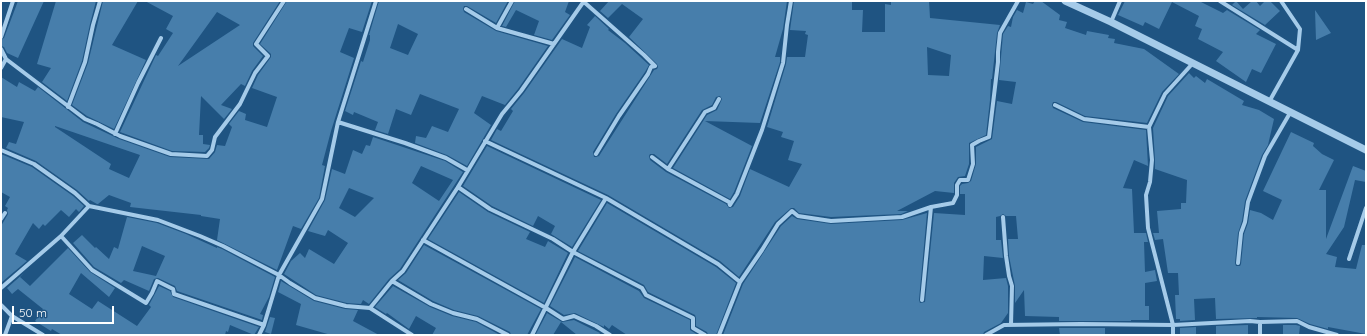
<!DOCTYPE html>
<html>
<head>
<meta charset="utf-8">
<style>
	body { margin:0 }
	#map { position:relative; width:1367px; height:336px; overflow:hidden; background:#1f5482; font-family:Quicksand,sans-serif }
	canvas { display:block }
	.frame { position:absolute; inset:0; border:2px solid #fff; pointer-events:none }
	.scale { position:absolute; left:12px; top:306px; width:102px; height:18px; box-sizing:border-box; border:2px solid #fff; border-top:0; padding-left:5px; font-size:12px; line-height:14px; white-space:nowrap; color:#fff; -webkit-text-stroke:3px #1f5482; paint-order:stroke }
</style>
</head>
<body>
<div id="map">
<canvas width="1367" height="336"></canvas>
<div class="frame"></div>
<div class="scale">50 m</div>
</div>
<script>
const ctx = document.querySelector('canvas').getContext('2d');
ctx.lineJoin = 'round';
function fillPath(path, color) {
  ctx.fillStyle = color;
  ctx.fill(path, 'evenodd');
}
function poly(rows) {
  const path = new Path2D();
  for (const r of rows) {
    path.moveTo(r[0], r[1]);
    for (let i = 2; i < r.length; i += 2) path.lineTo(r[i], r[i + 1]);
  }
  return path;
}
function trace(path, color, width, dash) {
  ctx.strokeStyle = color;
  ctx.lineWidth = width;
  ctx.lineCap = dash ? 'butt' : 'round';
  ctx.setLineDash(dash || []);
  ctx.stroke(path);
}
fillPath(poly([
	[18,1,44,1,18,58,7,53,4,47,1,46,1,40,4,38],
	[56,1,96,1,90,24,82,61,67,101,42,82,51,68,37,64],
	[103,1,138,1,112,45,146,60,114,129,87,116,72,105,88,63],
	[145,1,280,1,253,43,253,46,263,56,252,71,245,86,241,84,221,105,232,109,224,119,201,96,199,135,203,135,203,144,210,145,209,148,205,152,172,151,120,132,156,55,158,56,173,33,166,29,173,16],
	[217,12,240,25,178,66],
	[287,1,372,1,362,32,349,28,340,52,354,58,331,131,322,165,325,166,319,198,301,229,293,226,277,270,217,240,220,219,201,216,201,215,130,207,131,203,109,195,98,204,97,204,90,200,89,201,77,190,36,161,6,148,9,142,16,144,24,122,1,117,1,77,17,87,19,82,35,91,38,87,83,122,119,139,170,157,209,159,215,152,217,145,225,146,232,127,229,124,239,111,246,114,245,120,267,127,277,97,252,88,258,75,271,57,271,54,260,44],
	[55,126,140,155,129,178,109,169,111,164,55,127],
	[379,1,508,1,496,23,467,6,464,6,463,9,464,12,496,31,548,46,518,89,505,105,482,96,474,113,491,125,467,166,447,155,415,143,416,136,426,138,432,126,448,132,459,109,420,94,411,115,396,109,388,134,375,130,378,122,354,112,353,115,345,111,361,61,363,62,370,40,370,35,369,35],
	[398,24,418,34,408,55,390,48],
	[515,1,569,1,565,12,570,15,552,40,534,35,539,21,516,10,506,27,502,26],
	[609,1,787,1,783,29,775,57,780,57,780,62,760,123,705,121,752,146,734,192,730,199,673,168,707,115,717,110,722,99,720,96,716,97,712,105,702,110,667,164,654,154,650,154,649,156,650,160,666,172,726,204,729,208,733,207,740,196,750,169,789,187,802,164,788,160,794,141,781,137,783,132,767,127,786,64,787,57,805,57,808,35,805,34,806,31,790,30,794,1,852,1,852,10,863,10,862,32,885,32,885,4,891,5,891,1,929,1,930,18,1000,25,997,33,992,79,991,79,990,100,986,135,969,143,969,164,965,176,958,177,954,183,954,193,935,191,897,211,908,211,901,214,831,217,799,213,794,208,791,208,775,222,739,277,720,261,608,195,491,140,497,129,501,131,513,111,511,109,524,93,562,39,582,48,590,27,587,25,595,16,609,29,608,30,625,43,649,65,645,72,616,114,593,152,594,157,596,157,599,156,654,70,657,69,658,67,657,64,629,37,643,19,622,4,608,18,600,11],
	[927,47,951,55,949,76,928,75],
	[1035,1,1041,1,1060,15,1059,20,1067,22,1065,28,1086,35,1087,31,1109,35,1108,38,1115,39,1114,43,1144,49,1179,74,1162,92,1147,123,1085,116,1056,102,1053,102,1052,105,1053,108,1083,122,1146,130,1148,166,1134,160,1123,188,1132,189,1134,233,1146,233,1148,242,1144,242,1145,272,1155,270,1157,281,1145,283,1145,306,1149,306,1149,320,1131,320,1131,321,1059,321,1059,317,1025,316,1024,290,1015,303,1015,286,1009,256,1008,239,1018,239,1016,216,1006,216,1003,214,1000,216,996,217,996,240,1001,240,1003,258,984,256,983,280,1006,278,1008,286,1008,313,1001,323,984,332,983,335,723,335,743,284,781,226,792,216,797,219,831,224,902,220,927,213,919,300,920,303,925,302,934,213,965,215,965,194,960,194,960,186,962,184,968,183,971,181,976,164,976,147,992,139,997,101,1012,104,1016,82,999,80,1003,34,1008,26,1011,27,1013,17,1017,10,1023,13,1026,2,1033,4],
	[1125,1,1199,1,1223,13,1227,10,1260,30,1256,34,1276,44,1261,73,1252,69,1246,82,1216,61,1223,52,1198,39,1202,29,1195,26,1199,16,1172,2,1159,29,1145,22,1143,26,1118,15],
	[1236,1,1243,9,1252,1,1256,1,1260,6,1265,1,1270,1,1280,11,1265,25,1232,5],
	[1315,10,1331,33,1316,40],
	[1189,73,1194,78,1196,76,1205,83,1207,79,1244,101,1242,105,1259,110,1274,119,1268,145,1262,155,1245,201,1242,221,1238,233,1235,263,1236,266,1240,266,1241,264,1244,234,1248,223,1250,210,1261,213,1273,220,1282,200,1263,191,1291,132,1314,143,1313,146,1322,154,1334,160,1319,190,1326,190,1326,239,1353,166,1366,171,1366,182,1355,180,1344,227,1326,254,1337,257,1335,267,1356,269,1362,245,1366,245,1366,334,1328,327,1328,329,1310,324,1297,318,1257,317,1257,318,1216,319,1215,298,1194,299,1195,320,1180,321,1180,319,1176,319,1175,295,1179,295,1178,273,1168,273,1163,239,1155,240,1153,233,1159,233,1157,211,1181,209,1181,203,1186,203,1187,180,1155,169,1155,160,1153,128,1168,96],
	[373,137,445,161,463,172,400,269,389,279,369,304,363,300,361,304,347,303,316,295,284,274,291,261,300,253,305,258,309,249,334,264,348,243,328,230,325,236,308,231,325,200,332,169,345,174,353,150,362,154,366,145,370,146],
	[421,166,453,180,439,201,412,183],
	[349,188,374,198,355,217,339,208],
	[487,146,601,200,572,247,551,234,555,226,538,216,533,226,492,206,463,186],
	[1,154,32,167,73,196,84,206,79,212,76,209,69,217,61,210,45,226,43,224,39,229,33,223,15,254,27,261,2,282,1,281,1,226,8,214,7,210,8,208,5,206,10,197,1,192],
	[459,192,488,212,530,232,526,239,545,247,548,241,568,253,544,303,428,239],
	[607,203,716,267,736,283,716,335,708,335,707,332,696,326,696,318,695,315,648,292,644,285,578,251],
	[127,217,157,223,186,234,217,248,217,247,222,249,275,277,269,297,260,314,263,315,262,320,177,291,175,286,158,278,154,279,149,291,124,280,121,283,94,267,73,243,82,235,95,248,96,247,109,259,114,247,118,249],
	[142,246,165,256,156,276,133,271],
	[424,245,541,309,527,335,511,335,510,332,478,316,454,310,433,301,398,280,406,273],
	[68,248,90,272,115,288,109,297,81,273,69,294,92,309,98,301,137,326,151,307,149,305,159,286,170,291,173,297,259,327,254,335,230,325,228,332,226,331,225,335,62,335,52,329,51,331,35,321,43,309,18,289,12,294,7,288,24,273,20,277,30,286],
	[575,257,639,291,644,298,690,320,690,330,698,335,627,335,612,325,609,329,604,325,604,327,575,313,564,315,550,306],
	[281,281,314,301,345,309,358,310,353,321,379,335,331,335,296,325,301,304,278,292],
	[393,286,430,307,452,316,476,322,500,335,432,335,436,328,416,316,409,329,387,313,386,314,375,307],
	[547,313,562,322,574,320,600,333,599,335,577,335,561,322,553,335,537,335,536,334],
	[270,317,275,318,271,334,265,332],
	[1248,325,1248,335,1216,335,1216,326],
	[1283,325,1296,325,1300,326,1299,335,1283,335],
	[1196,327,1196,335,1180,335,1180,328],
	[1059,328,1105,328,1105,335,1060,335]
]), '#477eab');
trace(poly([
	[376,1,338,122,405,143,446,158,467,170],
	[1220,1,1298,50],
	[584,2,644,55,655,66,651,67,648,74,619,116,596,154],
	[466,9,497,28,554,44],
	[1111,22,1120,1],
	[497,28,512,1],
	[1,37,13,1],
	[1,49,6,59,1,68],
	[6,59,85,119,97,124,120,136,171,154,207,156,212,150,215,137,240,104,255,73,268,56,256,44,284,1],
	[1269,102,1298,50,1300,29,1281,1],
	[1055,105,1084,119,1149,127],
	[68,107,85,62,93,25,100,1],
	[115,134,138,83,161,38],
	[485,141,606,198,718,264,740,282],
	[1,150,34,164,75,193,89,206,158,220,200,236,223,246,279,275,290,283,315,298,346,306,370,308,392,281,403,271,458,187,502,114,521,91,584,1],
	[652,157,668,169,729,202,730,205,737,194,762,130,783,63,787,25,791,1],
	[668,169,705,112,714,108,719,99],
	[458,187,490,209,553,239,573,252,642,288,646,295,693,318,693,328,705,335],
	[1003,217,1006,256,1009,276,1012,286,1011,325],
	[1,219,5,213],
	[61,236,92,270,146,303,152,293,157,281,173,289,174,294,264,325],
	[423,240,546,308,563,319,574,316,596,326,610,335],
	[1349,259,1366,208],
	[1238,263,1241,233,1245,222,1248,202,1265,156,1290,113],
	[392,281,431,304,453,313,477,319,508,335],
	[1,288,61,236,89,206],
	[922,300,931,207],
	[1,305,12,316,43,335],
	[370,308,412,335],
	[5,335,12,316],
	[259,335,264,325,279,275,322,199,338,122],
	[532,335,573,252,606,198],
	[719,335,740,282,762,250,778,224,792,211,798,216,831,221,902,217,931,207,953,203,957,195,957,185,960,180,968,180,973,164,972,145,979,141,989,137,998,62,998,52,1000,33,1018,1],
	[986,335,1004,325,1081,324,1173,325,1250,321,1260,322,1297,321,1309,327,1337,335],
	[1173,335,1173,325,1148,228,1146,195,1150,182,1152,160,1149,127,1165,94,1193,63],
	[1260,335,1260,322]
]), '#a5cbe9', 4);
trace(poly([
	[1065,1,1111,22,1366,150]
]), '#a5cbe9', 7);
</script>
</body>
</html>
